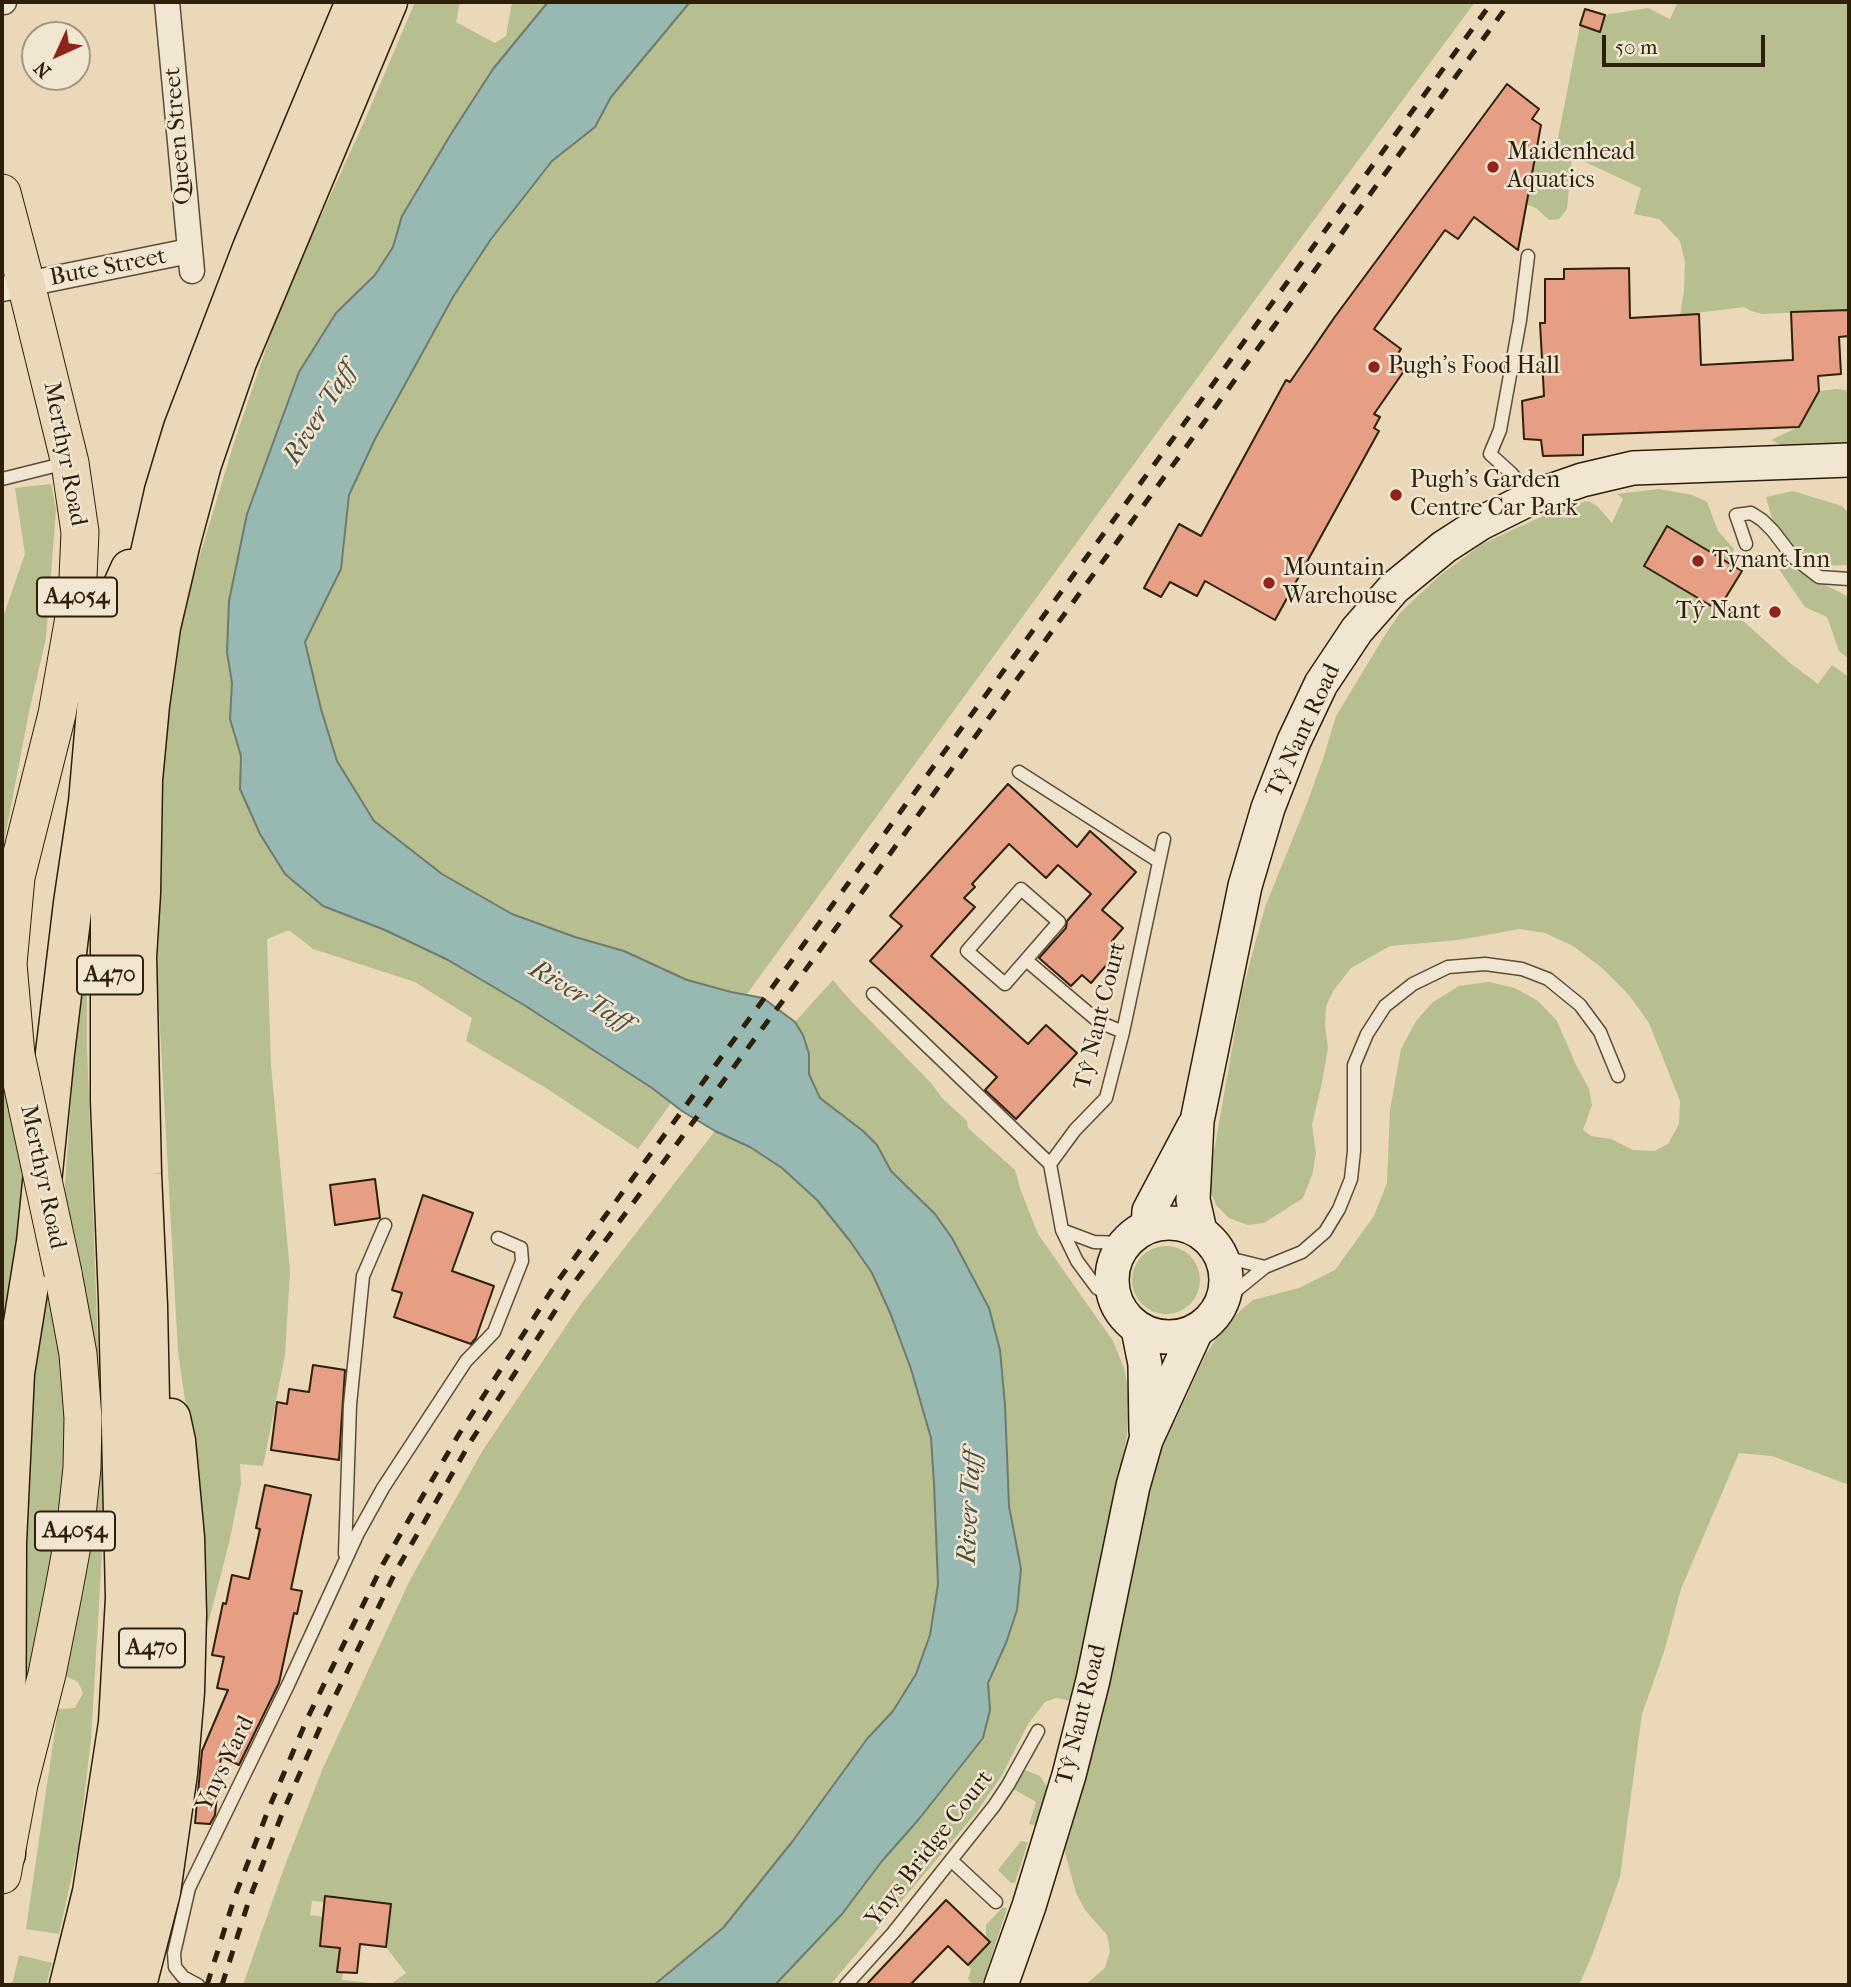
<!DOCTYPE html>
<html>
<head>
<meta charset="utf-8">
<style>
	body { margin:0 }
	#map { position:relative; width:1851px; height:1987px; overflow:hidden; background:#ead8b9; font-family:"IM FELL French Canon",serif }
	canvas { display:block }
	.frame { position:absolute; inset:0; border:4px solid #2e1f09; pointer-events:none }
	.north { position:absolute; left:21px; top:21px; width:70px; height:70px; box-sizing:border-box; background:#f1e6d2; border:2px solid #a39682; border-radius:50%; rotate:225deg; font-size:19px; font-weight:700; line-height:28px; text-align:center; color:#2e1f09 }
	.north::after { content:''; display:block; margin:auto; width:24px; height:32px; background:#8f2418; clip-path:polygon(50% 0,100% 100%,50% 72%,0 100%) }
	.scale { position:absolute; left:1602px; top:35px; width:163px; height:32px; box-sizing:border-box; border:4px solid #2e1f09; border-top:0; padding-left:9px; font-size:21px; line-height:24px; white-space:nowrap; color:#2e1f09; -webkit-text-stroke:5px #f1e6d2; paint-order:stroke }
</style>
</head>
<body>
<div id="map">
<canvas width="1851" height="1987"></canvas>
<div class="frame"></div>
<div class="north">N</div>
<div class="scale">50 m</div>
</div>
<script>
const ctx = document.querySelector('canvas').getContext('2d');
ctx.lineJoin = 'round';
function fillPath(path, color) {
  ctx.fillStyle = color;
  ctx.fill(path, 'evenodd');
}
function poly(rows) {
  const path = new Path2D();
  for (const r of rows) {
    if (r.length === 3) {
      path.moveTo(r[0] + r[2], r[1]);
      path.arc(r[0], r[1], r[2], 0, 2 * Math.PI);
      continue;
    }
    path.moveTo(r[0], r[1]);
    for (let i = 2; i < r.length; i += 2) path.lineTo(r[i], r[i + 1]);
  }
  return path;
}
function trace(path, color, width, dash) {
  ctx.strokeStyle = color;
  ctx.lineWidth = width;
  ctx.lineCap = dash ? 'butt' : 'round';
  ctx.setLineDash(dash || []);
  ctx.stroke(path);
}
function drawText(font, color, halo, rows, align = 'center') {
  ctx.font = font + ' "IM FELL French Canon",serif';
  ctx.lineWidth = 5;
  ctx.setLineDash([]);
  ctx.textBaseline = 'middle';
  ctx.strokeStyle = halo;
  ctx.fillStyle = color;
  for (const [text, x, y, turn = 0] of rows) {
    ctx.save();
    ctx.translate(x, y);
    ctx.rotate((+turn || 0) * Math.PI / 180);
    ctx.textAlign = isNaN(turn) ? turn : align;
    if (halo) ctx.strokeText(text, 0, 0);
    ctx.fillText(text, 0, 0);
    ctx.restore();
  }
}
fillPath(poly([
	[415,2,460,2,456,22,495,43,506,36,512,2,557,2,493,69,451,134,402,216,393,247,375,275,336,313,299,372,247,514,229,601,227,652,232,683,230,719,241,756,240,789,260,834,285,874,323,906,385,930,448,960,524,1005,652,1088,671,1103,638,1149,546,1088,466,1041,472,1018,415,982,313,949,289,930,267,939,271,1065,290,1272,285,1355,263,1466,240,1464,241,1484,229,1543,204,1639,201,1512,178,1351,154,920,159,798,177,631,233,446,282,301,365,120],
	[690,2,1475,2,1167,419,746,995,687,980,624,951,575,937,512,914,442,874,374,821,337,761,321,709,305,642,341,569,349,495,375,439,453,297,491,239,552,161,595,127,611,97],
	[1678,2,1849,2,1849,310,1763,314,1751,311,1744,307,1680,315,1684,291,1685,262,1680,241,1659,219,1634,214,1641,188,1572,156,1567,209,1559,219,1549,220,1536,208,1526,204,1535,157,1558,138,1580,25,1599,32,1605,15,1648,8,1670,19],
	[1837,389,1849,391,1849,450,1785,447,1771,440,1799,427,1819,391],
	[51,484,56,509,46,638,29,712,2,853,2,620,25,554,15,488],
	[1659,489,1692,495,1707,502,1718,531,1734,549,1728,562,1667,526,1644,566,1718,610,1723,603,1790,663,1818,684,1832,665,1849,677,1849,1485,1772,1456,1739,1453,1681,1589,1664,1652,1642,1714,1620,1877,1593,1953,1579,1985,1085,1985,1105,1968,1110,1951,1107,1935,1085,1910,1076,1893,1064,1849,1071,1832,1074,1802,1072,1701,1056,1698,1045,1702,1028,1724,1002,1775,976,1813,830,1985,775,1985,842,1914,882,1861,919,1819,983,1738,990,1710,988,1683,1006,1643,1017,1610,1021,1569,1009,1506,1005,1405,1000,1350,989,1308,952,1238,891,1171,877,1144,820,1098,809,1074,809,1054,803,1035,795,1022,833,980,851,1001,932,1084,942,1098,967,1121,968,1128,1015,1170,1021,1191,1038,1234,1113,1341,1124,1368,1129,1392,1127,1434,1119,1480,1157,1447,1175,1421,1206,1354,1223,1329,1240,1311,1253,1300,1299,1288,1335,1270,1374,1216,1387,1183,1390,1110,1401,1049,1416,1021,1433,1002,1459,986,1489,982,1515,988,1538,1001,1557,1021,1576,1065,1589,1089,1592,1105,1583,1130,1591,1136,1611,1139,1633,1150,1654,1151,1668,1144,1679,1124,1680,1101,1649,1023,1629,995,1602,968,1573,946,1545,933,1520,929,1458,940,1390,946,1351,968,1334,990,1326,1006,1325,1025,1328,1048,1322,1082,1312,1125,1316,1153,1312,1175,1303,1198,1264,1223,1248,1225,1229,1218,1216,1205,1208,1185,1242,992,1265,907,1306,806,1323,759,1336,716,1385,635,1400,613,1438,577,1482,544,1567,505,1589,501,1598,507,1612,523,1623,499,1617,494],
	[1793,491,1842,506,1849,514,1849,565,1824,566,1796,550,1772,519,1766,497],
	[1776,565,1790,567,1849,597,1849,659,1839,651,1827,617,1805,607],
	[87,942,87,1047,102,1458,103,1536,91,1740,78,1848,59,1934,26,1929,58,1709,75,1708,83,1693,78,1682,63,1675,86,1563,64,1198,73,1073],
	[2,1082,5,1084,25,1186,2,1455],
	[715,1131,750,1147,782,1168,816,1200,850,1241,872,1273,891,1315,911,1369,931,1438,934,1483,938,1584,930,1635,916,1674,893,1711,867,1740,792,1842,723,1928,654,1985,390,1985,406,1973,386,1947,391,1904,325,1896,324,1902,312,1901,310,1915,324,1917,320,1946,340,1948,337,1971,343,1972,342,1980,390,1985,243,1985,284,1868,323,1768,410,1580,483,1450,581,1304],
	[1166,1280,34],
	[45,1283,63,1378,65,1433,64,1491,50,1586,19,1722,27,1436],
	[1025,1770,1040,1776,1051,1793,1043,1817,1034,1825,1029,1824,1036,1802,1010,1787,1015,1778],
	[1021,1841,1028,1842,1015,1883,1011,1883,998,1870],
	[1003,1907,1007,1909,982,1985,973,1985,968,1979,971,1969,968,1965,990,1942,986,1939,986,1925],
	[19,1955,52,1963,46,1985,12,1985]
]), '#b7be8f');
const water = poly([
	[548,2,690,2,611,97,595,127,552,161,491,239,453,297,375,439,349,495,341,569,305,642,321,709,337,761,374,821,442,874,512,914,575,937,624,951,687,980,731,992,763,998,795,1022,803,1035,809,1054,809,1074,820,1098,863,1131,877,1145,891,1171,935,1214,952,1238,989,1308,1000,1350,1005,1405,1009,1506,1021,1569,1017,1610,1006,1643,988,1683,990,1710,983,1738,919,1819,882,1861,842,1914,775,1985,654,1985,723,1928,792,1842,867,1739,893,1711,916,1674,930,1635,938,1584,934,1483,931,1438,911,1369,891,1315,872,1273,850,1241,817,1200,782,1168,750,1147,715,1131,682,1111,652,1088,524,1005,448,960,385,930,323,906,285,874,260,834,240,789,241,756,230,719,232,683,227,652,229,601,247,514,299,372,336,313,375,275,393,247,402,216,451,134,493,69,548,2]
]);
fillPath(water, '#98b9b1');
trace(water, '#6e7b6e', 2);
const building = poly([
	[1585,9,1605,15,1600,32,1580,25,1585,9],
	[1507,84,1539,109,1532,119,1541,125,1518,250,1474,217,1458,239,1445,230,1374,329,1401,349,1392,362,1404,371,1374,414,1380,417,1374,428,1379,431,1275,620,1205,581,1197,596,1170,582,1161,597,1144,588,1179,524,1201,536,1286,380,1290,382,1334,318,1507,84],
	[1629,268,1630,318,1699,314,1701,365,1793,360,1791,312,1849,310,1849,336,1839,337,1841,374,1818,376,1819,391,1799,427,1583,435,1583,455,1543,456,1541,440,1524,439,1522,401,1544,396,1540,323,1545,323,1545,279,1564,279,1564,269,1629,268],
	[1667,526,1742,571,1718,610,1644,566,1667,526],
	[1008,784,1077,847,1090,831,1136,872,1102,910,1123,928,1112,941,1121,948,1091,983,1082,975,1071,986,1039,958,1066,928,1067,921,1091,894,1058,865,1046,878,1009,844,972,884,975,887,964,898,975,907,931,956,1028,1044,1046,1025,1077,1053,1016,1119,985,1090,997,1077,870,961,902,926,890,916,1008,784],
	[375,1179,380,1218,335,1225,330,1185,375,1179],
	[423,1195,473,1213,452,1271,494,1286,476,1338,471,1344,394,1317,402,1293,392,1290,423,1195],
	[313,1365,345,1370,339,1460,271,1450,277,1402,287,1404,289,1389,309,1392,313,1365],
	[265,1485,311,1495,291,1589,302,1591,297,1614,294,1613,279,1683,239,1765,221,1756,215,1815,210,1824,195,1823,202,1751,228,1690,217,1688,224,1657,212,1655,223,1603,226,1604,232,1575,249,1579,260,1529,256,1528,265,1485],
	[325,1896,391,1904,386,1947,360,1944,357,1973,337,1972,340,1948,320,1946,325,1896],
	[946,1900,990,1942,968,1965,948,1946,910,1985,866,1985,946,1900]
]);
fillPath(building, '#e69e84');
trace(building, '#2e1f09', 2);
const lane = poly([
	[1528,256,1520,320,1500,430,1490,454,1511,473,1530,495],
	[2,479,66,463],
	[1746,544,1736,515,1751,513,1762,520,1773,531,1793,557,1819,577,1849,579],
	[1019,772,1158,861],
	[1021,889,1059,922,1005,984,967,951,1021,889],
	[1026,960,1099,1022,1123,1032],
	[873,994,1050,1164],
	[1062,1230,1094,1242,1123,1243],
	[1220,1256,1265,1267],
	[1114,1298,1097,1288,1077,1261,1062,1230,1050,1164,1075,1130,1106,1098,1123,1032,1164,839],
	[1222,1302,1265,1267,1302,1252,1325,1232,1339,1209,1351,1179,1354,1151,1354,1065,1367,1034,1385,1006,1413,984,1448,967,1485,964,1522,969,1548,979,1580,1005,1600,1032,1618,1076],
	[345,1554,350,1405,363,1276,385,1225],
	[952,1861,996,1902],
	[198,1985,183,1977,175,1967,174,1953,189,1888,288,1685,358,1533,383,1488,466,1361,494,1332,522,1261,521,1248,498,1238],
	[846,1985,893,1933,994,1806,1008,1785,1038,1731]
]);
const street = poly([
	[2,2,4,2],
	[167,2,192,271],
	[2,289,189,251]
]);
const secondary = poly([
	[1169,1280,57],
	[1148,1227,1149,1211,1194,1126],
	[1200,1231,1193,1200,1197,1121,1245,886,1268,808,1294,741,1321,684,1357,630,1394,588,1444,547,1481,523,1533,497,1582,480,1633,468,1849,460],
	[1138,1329,1145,1364,1146,1431],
	[1001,1985,1029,1906,1069,1775,1093,1680,1133,1486,1146,1440,1196,1331]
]);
const primary = poly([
	[2,193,26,284,70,463,80,532,77,600,57,714,16,877,8,964,16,1055],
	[2,1875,19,1784,47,1674,63,1594,76,1524,82,1468,83,1418,78,1354,63,1273]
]);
const highway = poly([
	[6,1854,7,1542,15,1373,36,1242,55,1053,73,903,88,802,103,630,130,569],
	[69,1985,92,1892,118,1723,125,1598,118,1299,110,1101,110,870,114,763,125,683,138,606,164,491,183,428,252,248,355,2],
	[100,1985,119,1912,131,1854,145,1759,150,1689,154,1587,148,1306,142,1174,137,957,141,893,143,780,150,705,161,627,181,542,202,464,237,362,388,2],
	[137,1985,161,1892,178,1773,185,1692,187,1614,185,1538,176,1441,171,1418]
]);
trace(lane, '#5d4d35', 15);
trace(street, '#5d4d35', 27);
trace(secondary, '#2e1f09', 36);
trace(primary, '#2e1f09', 39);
trace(highway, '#2e1f09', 41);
trace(lane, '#f1e6d2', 12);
trace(street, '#f1e6d2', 24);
trace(secondary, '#f1e6d2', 33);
trace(primary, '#ead8b9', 37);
trace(highway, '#ead8b9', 38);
trace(poly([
	[207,1985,235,1896,269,1808,308,1717,383,1564,459,1434,557,1282,1492,2],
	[222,1985,249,1900,282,1814,322,1723,396,1571,471,1441,568,1291,793,987,1510,2]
]), '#2e1f09', 5, [12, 12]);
const primaryBridge = poly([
	[16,1055,63,1273]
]);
trace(primaryBridge, '#2e1f09', 39, []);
trace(primaryBridge, '#ead8b9', 37);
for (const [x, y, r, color] of [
	[1493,167,7,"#8f2418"],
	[1374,367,7,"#8f2418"],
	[1396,495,7,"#8f2418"],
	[1698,561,7,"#8f2418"],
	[1269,583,7,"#8f2418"],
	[1775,612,7,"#8f2418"]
]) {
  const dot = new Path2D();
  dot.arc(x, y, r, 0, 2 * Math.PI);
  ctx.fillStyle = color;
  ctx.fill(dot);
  trace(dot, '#f1e6d2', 2.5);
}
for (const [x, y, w] of [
	[77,597,80],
	[110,975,66],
	[75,1531,80],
	[152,1648,66]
]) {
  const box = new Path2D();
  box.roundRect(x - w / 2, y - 19.5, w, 39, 5);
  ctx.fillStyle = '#f1e6d2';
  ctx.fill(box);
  trace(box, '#2e1f09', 2);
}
drawText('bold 23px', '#2e1f09', null, [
	["A4054",77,597],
	["A470",110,975],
	["A4054",75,1531],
	["A470",152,1648]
]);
drawText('24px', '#2e1f09', '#f1e6d2', [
	["Queen Street",179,136,-95],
	["Bute Street",108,268,-11],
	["Merthyr Road",64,454,79],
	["Tŷ Nant Road",1304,731,-65],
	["Tŷ Nant Court",1101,1016,-76],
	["Merthyr Road",42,1177,78],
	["Tŷ Nant Road",1082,1715,-76],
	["Ynys Yard",226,1764,-64],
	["Ynys Bridge Court",930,1849,-52]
]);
drawText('24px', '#2e1f09', '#f1e6d2', [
	["Maidenhead",1507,153],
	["Aquatics",1507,181],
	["Pugh's Food Hall",1388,367],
	["Pugh's Garden",1410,481],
	["Centre Car Park",1410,509],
	["Tynant Inn",1712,561],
	["Mountain",1283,569],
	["Warehouse",1283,597],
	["Tŷ Nant",1761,612,"right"]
], 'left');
drawText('italic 26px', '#4e4d3b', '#f1e6d2', [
	["River Taff",321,414,-58],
	["River Taff",580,997,31],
	["River Taff",971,1507,-87]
]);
</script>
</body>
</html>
